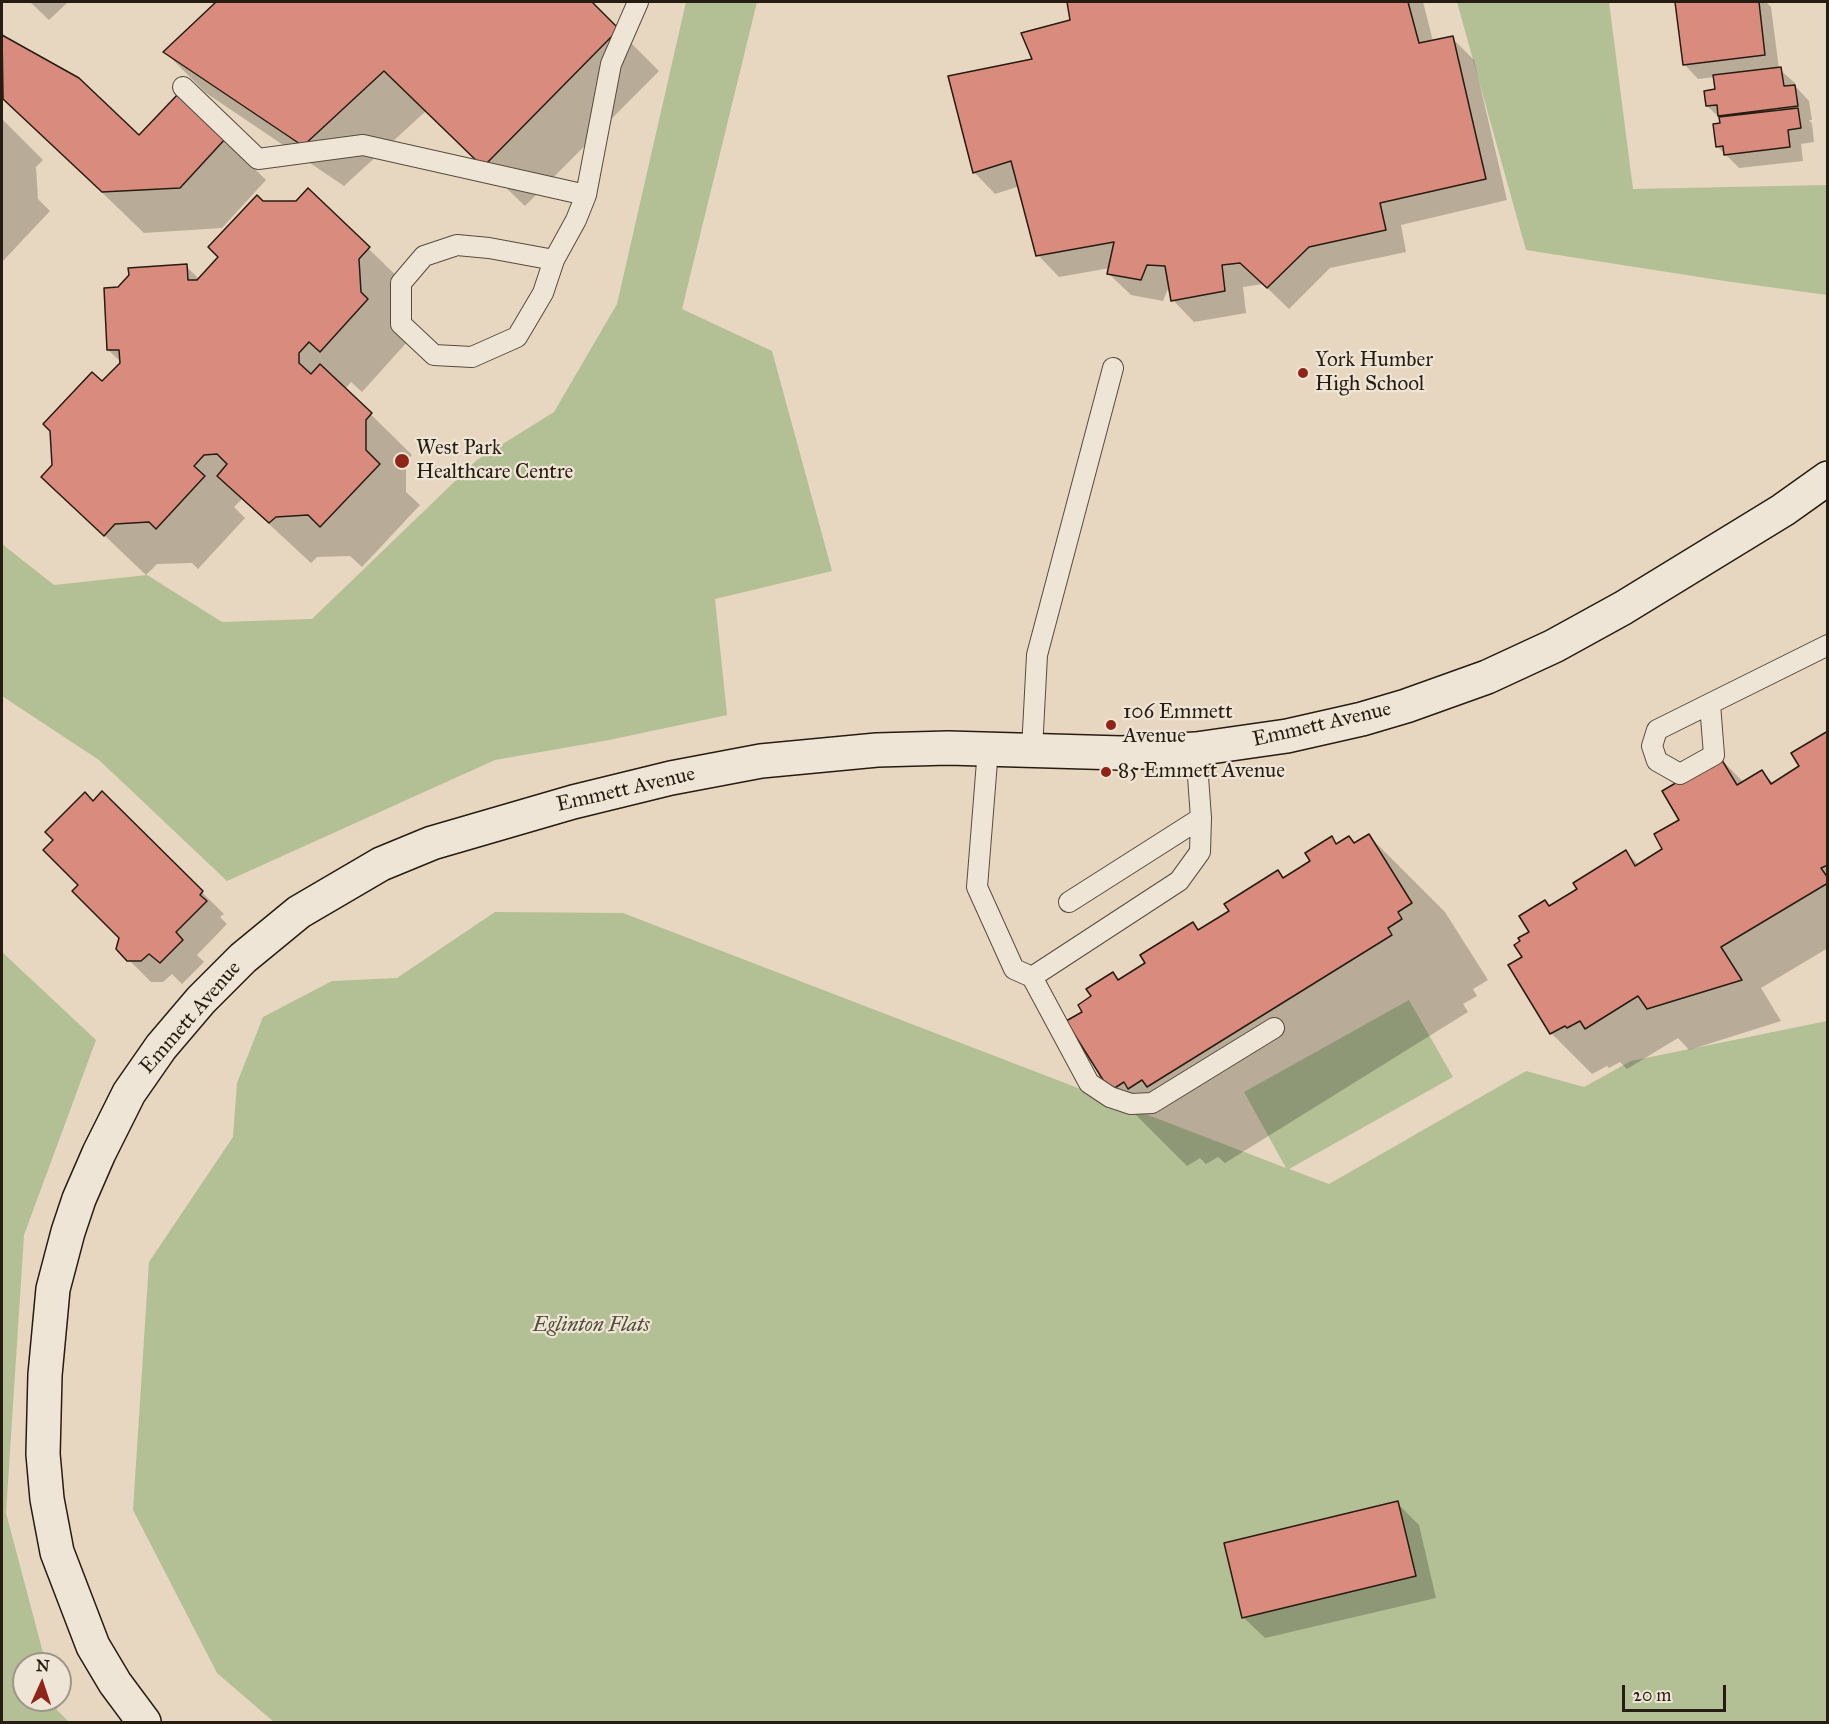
<!DOCTYPE html>
<html>
<head>
<meta charset="utf-8">
<style>
	body { margin:0 }
	#map { position:relative; width:1829px; height:1724px; overflow:hidden; background:#e7d7c0; font-family:"IM FELL Great Primer",serif }
	canvas { display:block }
	.frame { position:absolute; inset:0; border:3px solid #271c11; pointer-events:none }
	.north { position:absolute; left:12px; top:1652px; width:60px; height:60px; box-sizing:border-box; background:#efe5d6; border:2px solid #9f9587; border-radius:50%; rotate:3deg; font-size:16px; font-weight:700; line-height:24px; text-align:center; color:#271c11 }
	.north::after { content:''; display:block; margin:auto; width:21px; height:27px; background:#8f2418; clip-path:polygon(50% 0,100% 100%,50% 72%,0 100%) }
	.scale { position:absolute; left:1622px; top:1685px; width:104px; height:27px; box-sizing:border-box; border:3px solid #271c11; border-top:0; padding-left:8px; font-size:18px; line-height:21px; white-space:nowrap; color:#271c11; -webkit-text-stroke:4px #efe5d6; paint-order:stroke }
</style>
</head>
<body>
<div id="map">
<canvas width="1829" height="1724"></canvas>
<div class="frame"></div>
<div class="north">N</div>
<div class="scale">20 m</div>
</div>
<script>
const ctx = document.querySelector('canvas').getContext('2d');
ctx.lineJoin = 'round';
function fillPath(path, color) {
  ctx.fillStyle = color;
  ctx.fill(path, 'evenodd');
}
function poly(rows) {
  const path = new Path2D();
  for (const r of rows) {
    path.moveTo(r[0], r[1]);
    for (let i = 2; i < r.length; i += 2) path.lineTo(r[i], r[i + 1]);
  }
  return path;
}
function trace(path, color, width, dash) {
  ctx.strokeStyle = color;
  ctx.lineWidth = width;
  ctx.lineCap = dash ? 'butt' : 'round';
  ctx.setLineDash(dash || []);
  ctx.stroke(path);
}
function drawText(font, color, halo, rows, align = 'center') {
  ctx.font = font + ' "IM FELL Great Primer",serif';
  ctx.lineWidth = 4.5;
  ctx.setLineDash([]);
  ctx.textBaseline = 'middle';
  ctx.strokeStyle = halo;
  ctx.fillStyle = color;
  for (const [text, x, y, turn = 0] of rows) {
    ctx.save();
    ctx.translate(x, y);
    ctx.rotate((+turn || 0) * Math.PI / 180);
    ctx.textAlign = isNaN(turn) ? turn : align;
    if (halo) ctx.strokeText(text, 0, 0);
    ctx.fillText(text, 0, 0);
    ctx.restore();
  }
}
fillPath(poly([
	[686,2,757,2,682,309,772,351,832,571,715,599,727,715,609,740,495,760,227,881,99,760,2,696,2,544,54,585,147,575,222,622,312,619,477,460,554,412,617,304],
	[1457,2,1609,2,1633,189,1827,185,1827,295,1725,281,1526,250],
	[495,912,623,913,1286,1168,1244,1092,1409,1000,1453,1077,1289,1169,1329,1184,1526,1071,1584,1087,1631,1061,1827,1021,1827,1722,274,1722,217,1673,133,1510,149,1262,233,1137,237,1083,263,1017,332,981,397,978],
	[2,952,96,1040,24,1235,6,1513,46,1664,24,1664,24,1700,55,1700,57,1710,69,1722,2,1722]
]), '#b3bf94');
fillPath(poly([
	[30,2,68,2,49,20],
	[218,2,590,2,659,71,525,206,426,111,344,186,206,93,165,52],
	[1069,2,1423,2,1433,41,1452,38,1474,60,1507,200,1401,225,1406,252,1330,268,1289,309,1263,284,1243,287,1246,313,1194,322,1173,300,1170,284,1163,301,1131,295,1109,274,1110,268,1059,277,1038,255,1020,186,995,194,974,172,1034,60,1072,21],
	[1676,2,1766,2,1771,7,1779,69,1795,83,1796,87,1809,101,1812,120,1809,120,1812,124,1814,142,1801,144,1803,161,1739,168,1717,146,1721,119,1707,106,1717,90,1715,77,1698,79,1684,64],
	[4,98,139,137,225,139,266,180,222,228,144,233],
	[2,119,43,160,36,167,38,199,50,211,2,262],
	[308,190,410,289,408,341,362,392,351,382,345,389,412,455,406,461,406,492,420,505,362,567,350,556,317,557,311,563,242,499,234,507,245,518,198,569,192,563,157,564,146,575,43,477,53,466,102,384,121,362,108,350,118,289,186,266,199,279,220,257,263,203,296,203],
	[1828,733,1828,948,1761,988,1781,1021,1689,1050,1678,1038,1627,1069,1620,1062,1609,1068,1607,1066,1592,1074,1551,1033,1524,957,1531,933,1545,902,1550,907,1579,889,1626,852,1639,865,1664,849,1720,758,1744,783,1762,772,1774,784,1801,767],
	[102,794,224,914,220,917,227,924,197,955,204,962,182,984,172,974,163,982,151,982,118,949,121,938,93,803],
	[1369,836,1445,912,1488,980,1473,989,1477,996,1463,1004,1468,1012,1225,1163,1218,1157,1206,1164,1200,1158,1187,1166,1111,1090,1084,1012,1093,997,1113,974,1120,981,1147,963,1193,924,1200,931,1231,912,1278,872,1284,879,1312,862,1332,838,1338,845,1349,838,1355,844],
	[1397,1503,1419,1525,1436,1598,1265,1638,1243,1617]
]), '#0003');
const building = poly([
	[216,2,592,2,619,29,483,167,384,71,303,146,163,52,216,2],
	[1067,2,1408,2,1419,43,1453,36,1486,179,1380,203,1386,230,1309,247,1267,288,1240,263,1222,265,1225,291,1171,301,1165,266,1147,265,1141,280,1107,274,1114,242,1036,256,1011,161,973,173,948,76,1032,59,1021,33,1070,20,1067,2],
	[1675,2,1759,2,1765,55,1683,65,1675,2],
	[2,35,79,78,139,135,179,93,226,138,180,188,102,192,3,99,2,35],
	[1781,67,1784,86,1795,85,1798,106,1718,116,1717,105,1706,106,1704,91,1715,89,1713,75,1781,67],
	[1798,108,1801,128,1788,130,1790,147,1724,155,1723,146,1716,147,1713,124,1720,123,1719,117,1798,108],
	[308,188,370,247,359,259,361,292,368,299,320,352,309,342,299,353,299,363,311,374,320,364,372,413,366,420,366,450,380,464,320,527,308,515,276,517,269,523,217,476,227,464,217,454,204,455,194,466,205,476,156,529,149,522,115,524,104,536,41,477,52,465,50,431,43,424,92,372,102,381,120,363,119,350,107,350,104,288,118,287,129,275,128,268,187,264,188,280,197,280,218,257,208,247,257,195,263,201,296,201,308,188],
	[1828,731,1828,865,1821,868,1828,878,1828,883,1721,947,1742,980,1647,1009,1638,996,1585,1029,1580,1021,1567,1028,1565,1026,1550,1034,1508,965,1522,957,1514,945,1520,941,1518,938,1529,932,1519,916,1545,900,1549,906,1577,889,1573,883,1626,850,1635,866,1662,849,1654,834,1679,820,1662,791,1720,757,1737,785,1762,770,1771,784,1799,766,1791,753,1828,731],
	[102,791,203,891,200,895,207,901,176,932,183,940,160,963,149,954,141,961,127,961,116,949,119,938,72,891,78,885,43,850,53,840,45,832,85,792,93,801,102,791],
	[1369,834,1412,903,1398,912,1402,919,1388,928,1392,935,1147,1087,1142,1080,1128,1089,1124,1082,1110,1091,1066,1021,1082,1012,1078,1005,1091,996,1086,989,1113,972,1118,980,1145,963,1140,955,1193,922,1198,930,1229,911,1224,904,1278,870,1283,878,1310,861,1305,853,1332,836,1336,844,1349,836,1354,843,1369,834],
	[1398,1501,1416,1576,1242,1618,1224,1543,1398,1501]
]);
fillPath(building, '#d98c7e');
trace(building, '#271c11', 1.5);
const lane = poly([
	[183,87,258,159,363,145,586,195],
	[554,260,489,248,457,245,424,256,401,283,401,324,434,355,472,357,517,337,543,293,554,260,576,220,586,195,611,64,638,2],
	[1710,704,1714,755,1680,774,1657,761,1652,746,1657,730,1828,645],
	[988,749,977,887,1014,969,1032,977,1089,1083,1110,1097,1131,1104,1152,1103,1274,1028],
	[1032,750,1037,655,1113,368],
	[1069,902,1201,818],
	[1032,977,1179,881,1200,852,1201,818,1196,749]
]);
const secondary = poly([
	[144,1722,115,1683,93,1646,57,1552,47,1499,43,1454,45,1375,53,1289,68,1232,79,1199,99,1153,129,1093,161,1047,201,1000,243,958,299,912,381,864,432,843,573,802,671,778,761,761,877,750,948,748,1121,753,1196,749,1287,736,1362,719,1406,706,1487,677,1554,646,1623,608,1783,510,1828,478]
]);
trace(lane, '#574b3d', 22);
trace(secondary, '#271c11', 36);
trace(lane, '#efe5d6', 20);
trace(secondary, '#efe5d6', 33);
for (const [x, y, r, color] of [
	[1303,373,6,"#8f2418"],
	[402,461,8,"#8f2418"],
	[1111,725,6,"#8f2418"],
	[1106,772,6,"#8f2418"]
]) {
  const dot = new Path2D();
  dot.arc(x, y, r, 0, 2 * Math.PI);
  ctx.fillStyle = color;
  ctx.fill(dot);
  trace(dot, '#efe5d6', 2);
}
drawText('21px', '#271c11', '#efe5d6', [
	["York Humber",1315,361],
	["High School",1315,385],
	["West Park",416,449],
	["Healthcare Centre",416,473],
	["106 Emmett",1123,713],
	["Avenue",1123,737],
	["85 Emmett Avenue",1118,772]
], 'left');
drawText('21px', '#271c11', '#efe5d6', [
	["Emmett Avenue",1322,725,-13],
	["Emmett Avenue",626,790,-13],
	["Emmett Avenue",191,1018,-49]
]);
drawText('italic 21px', '#514d38', '#efe5d6', [
	["Eglinton Flats",591,1326]
]);
</script>
</body>
</html>
